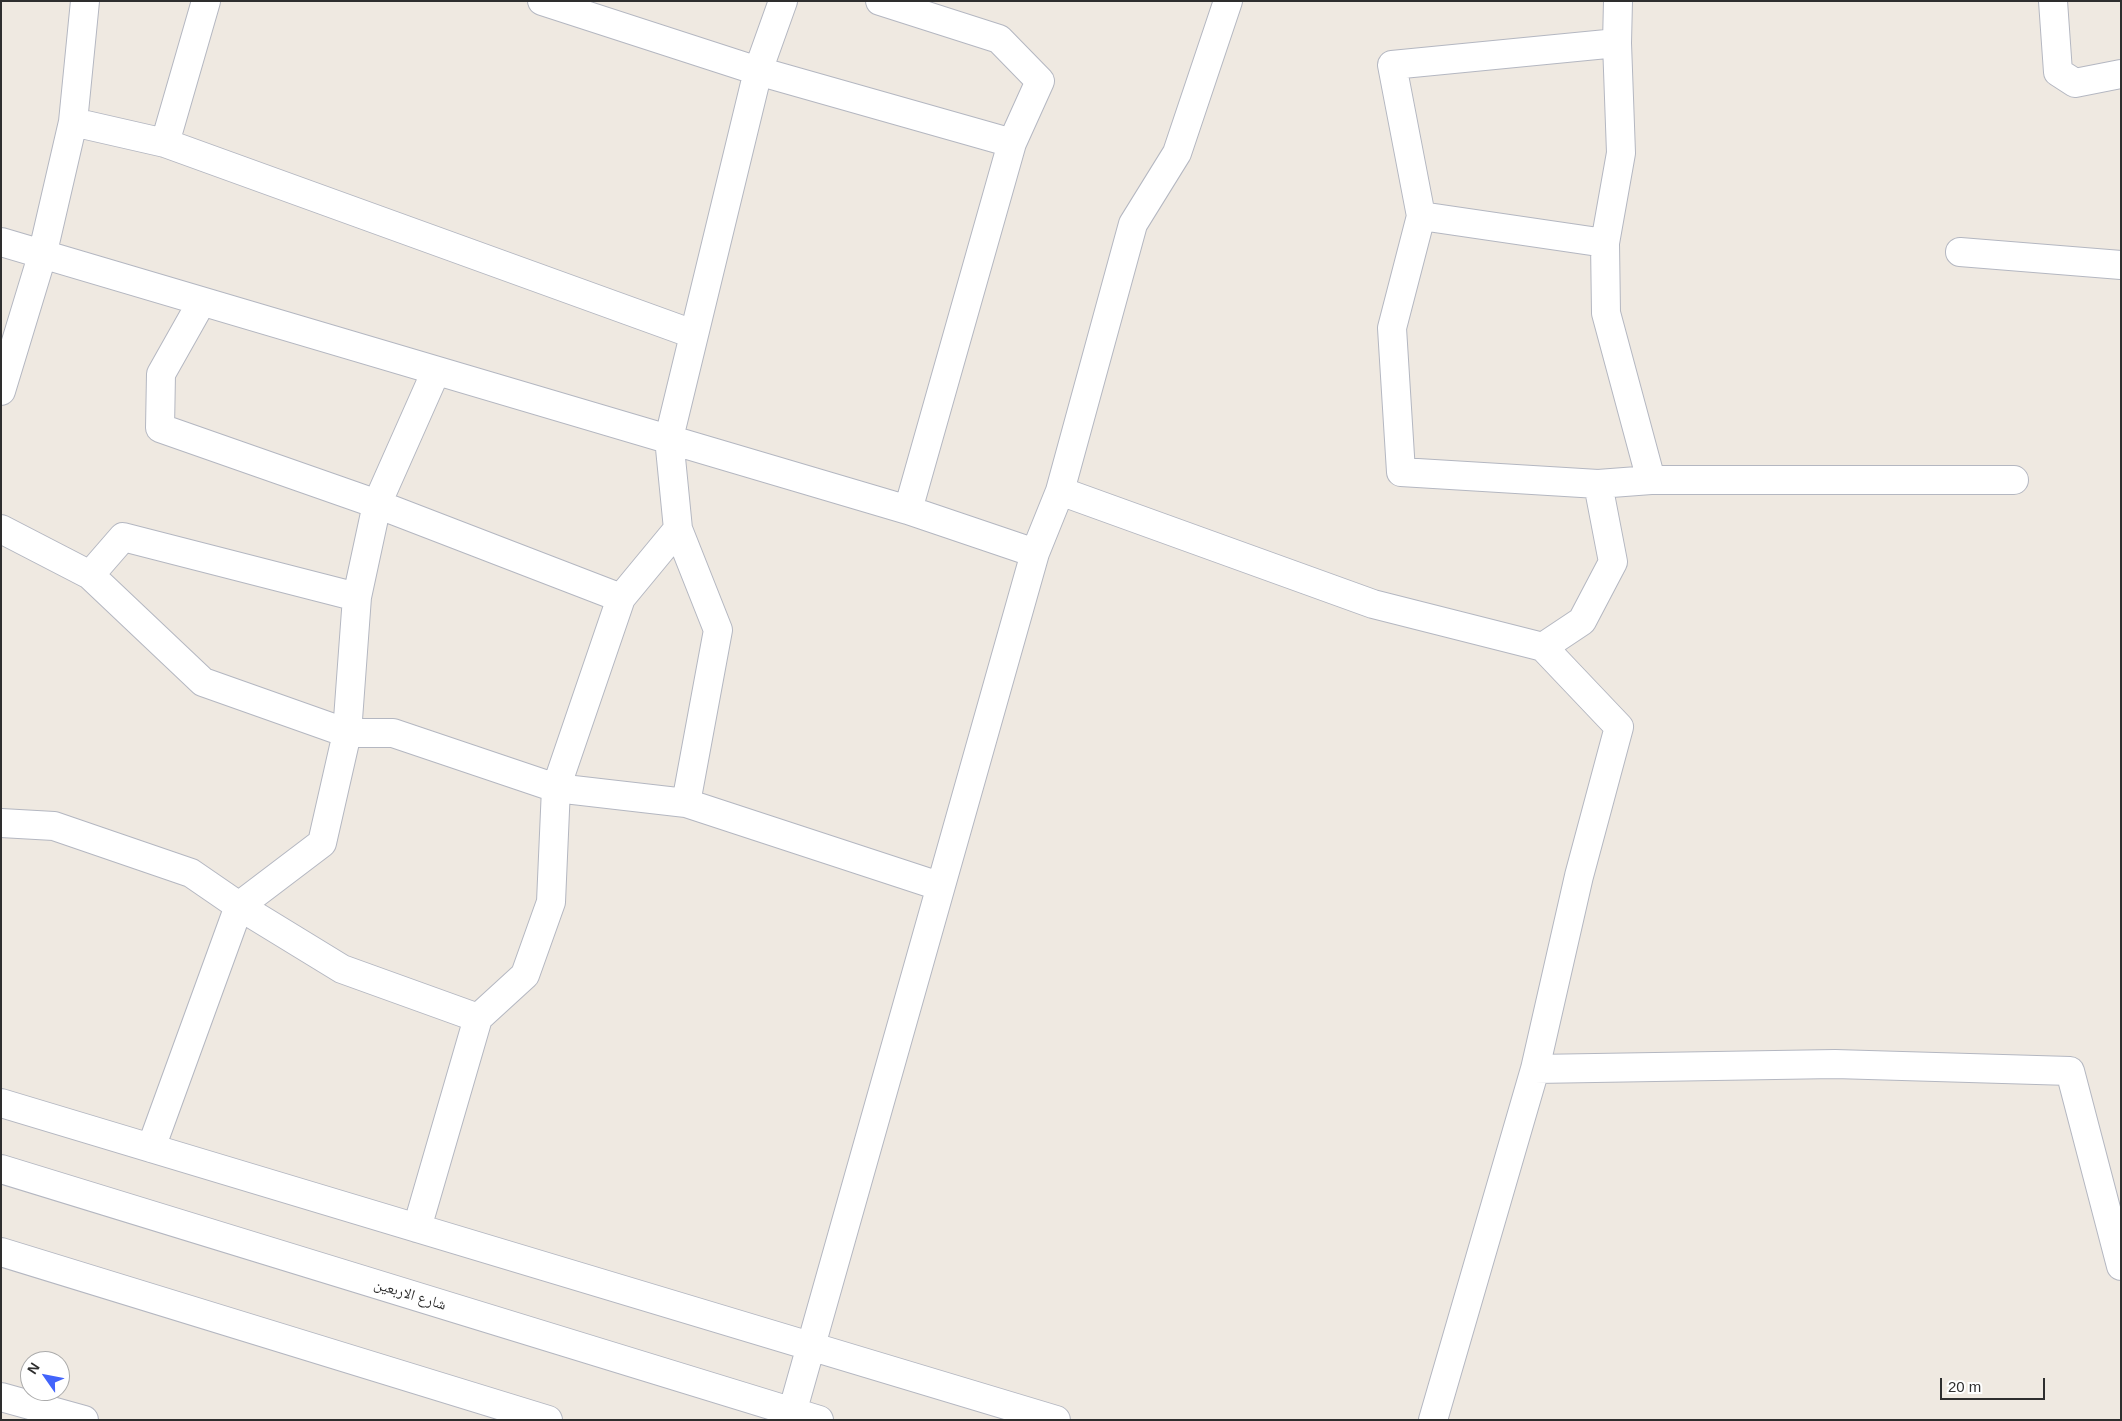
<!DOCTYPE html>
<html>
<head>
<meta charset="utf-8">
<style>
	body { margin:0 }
	#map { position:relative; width:2122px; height:1421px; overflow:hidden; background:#efe9e1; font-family:Arial,sans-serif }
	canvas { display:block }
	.frame { position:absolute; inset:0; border:2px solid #2e2e2e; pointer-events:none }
	.north { position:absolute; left:20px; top:1351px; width:50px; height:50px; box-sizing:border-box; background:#fff; border:1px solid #ababab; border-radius:50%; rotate:303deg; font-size:14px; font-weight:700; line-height:20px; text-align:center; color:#2e2e2e }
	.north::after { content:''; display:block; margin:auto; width:18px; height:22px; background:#4264fb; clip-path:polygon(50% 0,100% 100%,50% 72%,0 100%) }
	.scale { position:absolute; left:1940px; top:1378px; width:105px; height:22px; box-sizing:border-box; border:2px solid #2e2e2e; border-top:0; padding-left:6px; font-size:15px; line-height:18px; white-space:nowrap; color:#2e2e2e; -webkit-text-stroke:4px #fff; paint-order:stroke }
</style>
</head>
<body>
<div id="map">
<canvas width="2122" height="1421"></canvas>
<div class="frame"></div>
<div class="north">N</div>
<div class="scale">20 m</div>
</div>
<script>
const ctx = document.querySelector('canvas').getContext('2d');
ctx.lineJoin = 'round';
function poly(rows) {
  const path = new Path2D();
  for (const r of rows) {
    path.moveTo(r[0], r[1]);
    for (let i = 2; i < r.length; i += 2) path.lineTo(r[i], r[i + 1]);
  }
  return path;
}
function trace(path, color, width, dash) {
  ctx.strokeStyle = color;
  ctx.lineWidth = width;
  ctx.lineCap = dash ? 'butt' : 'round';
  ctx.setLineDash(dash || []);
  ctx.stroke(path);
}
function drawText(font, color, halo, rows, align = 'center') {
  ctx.font = font + ' Arial,"Noto Naskh Arabic",sans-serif';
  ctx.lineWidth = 5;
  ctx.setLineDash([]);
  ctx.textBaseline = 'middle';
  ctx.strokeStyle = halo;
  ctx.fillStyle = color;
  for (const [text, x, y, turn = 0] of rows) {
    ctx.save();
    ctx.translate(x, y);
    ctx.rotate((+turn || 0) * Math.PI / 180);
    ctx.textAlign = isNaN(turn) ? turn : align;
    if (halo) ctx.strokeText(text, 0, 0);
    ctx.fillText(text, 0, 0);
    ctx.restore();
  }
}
const minor = poly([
	[542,1,758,71,1012,143],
	[880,1,999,39,1040,81,1012,143,908,510],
	[1618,1,1617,43,1621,153,1605,243,1606,313,1651,480],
	[2053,1,2058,72,2075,83,2121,74],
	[1617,43,1392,65,1421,216,1392,328,1401,472,1598,484,1651,480,2014,480],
	[73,122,165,143,693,334],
	[165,143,206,1],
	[1421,216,1605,243],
	[1,242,908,510,1035,553],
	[1960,252,2121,265],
	[201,303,161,374,160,428,377,504,621,598],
	[1,391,42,256,73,122,85,1],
	[1060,491,1373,604,1543,647,1619,727,1579,876,1535,1069,1433,1420],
	[1,529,90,575,203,682,347,733,393,733,556,788,686,803,939,886],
	[90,575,123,537,357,597],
	[1543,647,1582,621,1613,562,1598,484],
	[686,803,718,630,678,529,669,438,758,71,783,1],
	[1,823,54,826,191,873,239,906,342,969,478,1018],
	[1535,1069,1835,1064,2070,1071,2121,1266],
	[1,1103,1056,1420],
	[151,1148,239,906,322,843,347,733,357,597,377,504,436,371],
	[1,1169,819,1420],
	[417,1228,478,1018,525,975,551,902,556,788,621,598,678,529],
	[1,1252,548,1420],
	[1,1397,84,1420],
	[790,1420,1035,553,1060,491,1133,224,1177,153,1228,1]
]);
trace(minor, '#b4b7c1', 30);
trace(minor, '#fff', 28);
drawText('15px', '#2e2e2e', '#fff', [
	["شارع الاربعين",410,1295,17]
]);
</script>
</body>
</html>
